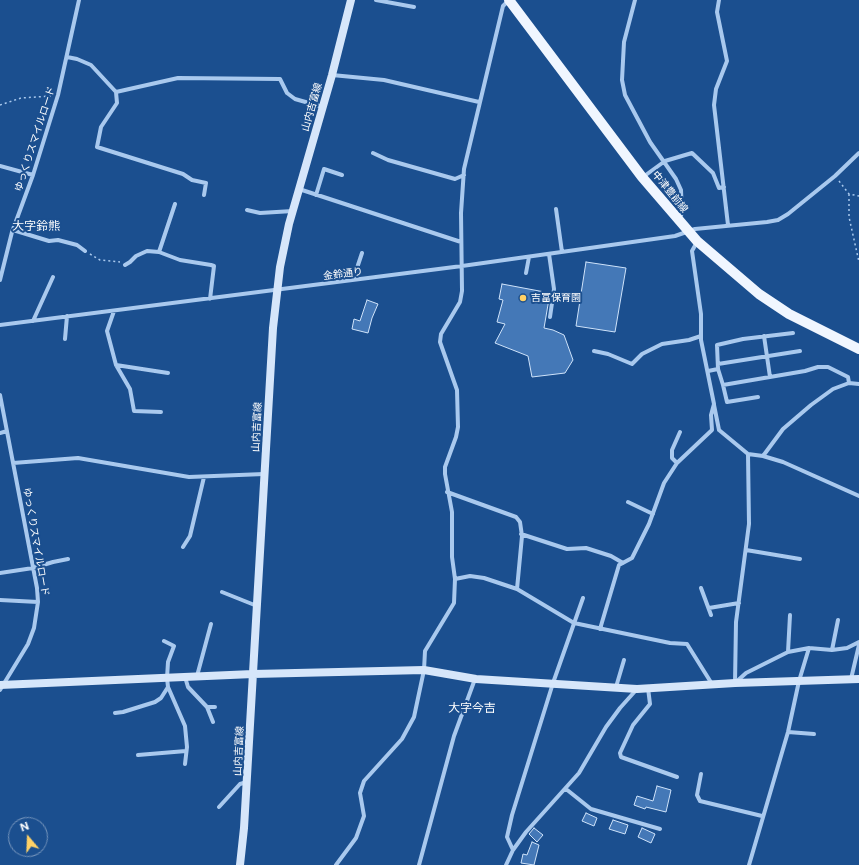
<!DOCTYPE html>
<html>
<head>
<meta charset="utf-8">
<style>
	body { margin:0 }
	#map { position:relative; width:859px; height:865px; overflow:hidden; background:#1b4f8f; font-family:"Public Sans",sans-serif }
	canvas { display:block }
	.north { position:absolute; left:8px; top:817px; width:40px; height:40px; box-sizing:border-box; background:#1b4f8f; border:1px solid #7695bc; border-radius:50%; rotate:341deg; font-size:11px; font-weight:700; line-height:16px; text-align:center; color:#fff }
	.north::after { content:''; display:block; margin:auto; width:14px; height:18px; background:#ffd166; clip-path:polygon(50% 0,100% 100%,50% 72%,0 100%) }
</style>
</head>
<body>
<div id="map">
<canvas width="859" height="865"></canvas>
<div class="north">N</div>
</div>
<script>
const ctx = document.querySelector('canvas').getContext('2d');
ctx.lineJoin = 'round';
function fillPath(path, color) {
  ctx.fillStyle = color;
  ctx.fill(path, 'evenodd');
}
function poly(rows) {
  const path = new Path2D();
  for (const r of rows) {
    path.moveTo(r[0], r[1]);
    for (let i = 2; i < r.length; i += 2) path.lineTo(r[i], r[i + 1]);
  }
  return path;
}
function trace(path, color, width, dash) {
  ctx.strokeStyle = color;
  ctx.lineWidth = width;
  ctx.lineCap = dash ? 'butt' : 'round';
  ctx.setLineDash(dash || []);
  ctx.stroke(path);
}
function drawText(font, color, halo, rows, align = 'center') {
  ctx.font = font + ' "Public Sans","Noto Sans JP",sans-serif';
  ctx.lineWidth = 4;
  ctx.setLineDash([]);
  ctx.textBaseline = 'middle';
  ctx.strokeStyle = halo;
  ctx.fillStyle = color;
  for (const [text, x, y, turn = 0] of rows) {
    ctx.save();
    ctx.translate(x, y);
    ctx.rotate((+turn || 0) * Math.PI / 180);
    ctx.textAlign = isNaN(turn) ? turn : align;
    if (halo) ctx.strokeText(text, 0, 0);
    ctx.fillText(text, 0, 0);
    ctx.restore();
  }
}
const building = poly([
	[586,262,626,268,615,332,576,326,586,262],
	[502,284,550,293,544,328,553,330,564,335,573,360,565,373,532,377,528,356,495,343,505,324,497,322,503,300,499,299,502,284],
	[367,300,378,304,372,318,368,333,352,329,354,319,360,321,367,300],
	[657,786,671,790,666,812,646,807,645,809,634,805,637,796,653,801,657,786],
	[586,813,597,818,594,826,582,821,586,813],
	[613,820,628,825,625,834,609,829,613,820],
	[534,828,543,835,537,842,529,834,534,828],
	[642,828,655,834,651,843,638,837,642,828],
	[532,842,539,845,534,865,521,863,523,854,527,855,532,842]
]);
fillPath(building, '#4478b7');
trace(building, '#cfe3fa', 1);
trace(poly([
	[0,105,21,98,51,96],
	[839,181,849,194,859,196],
	[849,194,849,217,859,262],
	[90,254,100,260,120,262]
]), '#a9c9ee', 1.5, [2, 3]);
trace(poly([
	[376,0,414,7],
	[635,0,624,42,622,80,625,95,650,142,676,179,681,190,682,213,679,219],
	[719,0,717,12,727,61,716,89,714,105,728,225],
	[67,57,77,59,91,65,116,92,178,78,280,79,287,93,295,99,323,107],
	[332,75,384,80,479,102],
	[116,92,117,103,101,127,97,147,183,174,192,180,206,183,204,195],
	[373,153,388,160,455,179,464,175],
	[0,166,33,175],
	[643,177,665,161,692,153,713,173,719,188,724,187],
	[299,189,461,242],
	[316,195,324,169,342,175],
	[556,209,562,252],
	[247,210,260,213,293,211],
	[13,230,49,241,58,240,77,245,85,251],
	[159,252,175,204],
	[549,254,554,289,550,317],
	[125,265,130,262,136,256,147,251,159,252,180,260,211,265,214,266,210,299],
	[526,273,529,257],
	[0,280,12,232,33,175,58,95,79,0],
	[353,280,362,253],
	[114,311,107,331,116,365,130,389,134,411,161,412],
	[33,321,53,277],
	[0,325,462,266,675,236,695,229,767,222,778,220,788,214,835,176,859,153],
	[764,336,770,377],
	[65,339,67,316],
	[594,351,608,354,632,364,642,354,662,344,689,340,701,336],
	[718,364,800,351],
	[116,365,168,373],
	[718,369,717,345,743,339,793,333],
	[708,371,718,369,723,385,805,371,818,367,828,367,848,377,849,383],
	[723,385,727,402,758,397],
	[0,395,37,588,38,602,34,628,28,644,0,690],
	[714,405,719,430,748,454,763,456,783,429,811,405,833,389,849,383,859,384],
	[0,433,7,431],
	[763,456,783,462,859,496],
	[13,463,78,458,189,477,264,474],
	[677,463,672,458,672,450,680,432],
	[447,492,516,517,520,522,522,536,517,589],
	[628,502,653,514],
	[521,534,567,549,586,548,611,556,623,563],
	[183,547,190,536,204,477],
	[746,550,800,559],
	[0,573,33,568,53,562,68,559],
	[455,579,470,576,484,578,517,589,574,623,670,643,687,644,712,684],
	[701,588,711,615],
	[222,592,257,606],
	[0,600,38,602],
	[709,608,739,603],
	[600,629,619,565,632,558,649,524,664,483,677,463,712,430,711,415,714,404,701,340,701,314,692,251,697,242],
	[164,641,174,646,168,662,167,678,168,687,185,726,187,747,185,764],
	[809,648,832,650,838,620],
	[832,650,847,648,859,642],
	[197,676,211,624],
	[185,677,188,687,207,707,215,707],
	[851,679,859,645],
	[735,683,736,622,749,524,748,454],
	[735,683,746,673,788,652,790,615],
	[616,687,624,660],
	[648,688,650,704,633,725,620,753,621,757,677,777],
	[207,707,213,722],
	[115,713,123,712,155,702,161,698,168,687],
	[788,732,814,734],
	[138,755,186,751],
	[701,774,697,795,700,801,762,816],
	[566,789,591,809,660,829],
	[219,807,240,784,247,782],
	[513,850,507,837,512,815,553,683,583,598],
	[336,865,356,838,364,816,360,793,364,781,402,739,414,717,424,670,425,651,454,603,455,579,452,557,452,512,445,474,445,467,456,437,458,427,457,390,440,342,441,334,460,302,462,291,461,213,464,169,503,6,509,0],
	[419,865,454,736,475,679],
	[506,865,513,850,526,832,579,773,606,727,620,708,637,689],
	[749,865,788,732,799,681,809,648,788,652]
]), '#a9c9ee', 4);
trace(poly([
	[0,685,253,674,424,670,476,679,637,689,735,683,859,679],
	[240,865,244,828,273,328,280,267,289,224,332,75,351,0]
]), '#d6e6fa', 8);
trace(poly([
	[509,0,642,177,697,241,759,294,789,314,859,349]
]), '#f0f6ff', 10);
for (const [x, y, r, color] of [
	[523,298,4,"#ffd166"]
]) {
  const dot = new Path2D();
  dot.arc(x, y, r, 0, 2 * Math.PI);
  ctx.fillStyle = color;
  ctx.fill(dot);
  trace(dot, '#1b4f8f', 1.5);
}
drawText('10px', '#fff', '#1b4f8f', [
	["山内吉富線",312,107,-74],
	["ゆっくりスマイルロード",35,139,-72],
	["中津豊前線",670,192,51],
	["金鈴通り",343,274,-7],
	["山内吉富線",257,427,-87],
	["ゆっくりスマイルロード",36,542,80],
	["山内吉富線",239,751,-87]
]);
drawText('10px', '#fff', '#1b4f8f', [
	["吉富保育園",531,298]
], 'left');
drawText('12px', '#fff', '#1b4f8f', [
	["大字鈴熊",36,226],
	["大字今吉",472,708]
]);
</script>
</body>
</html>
